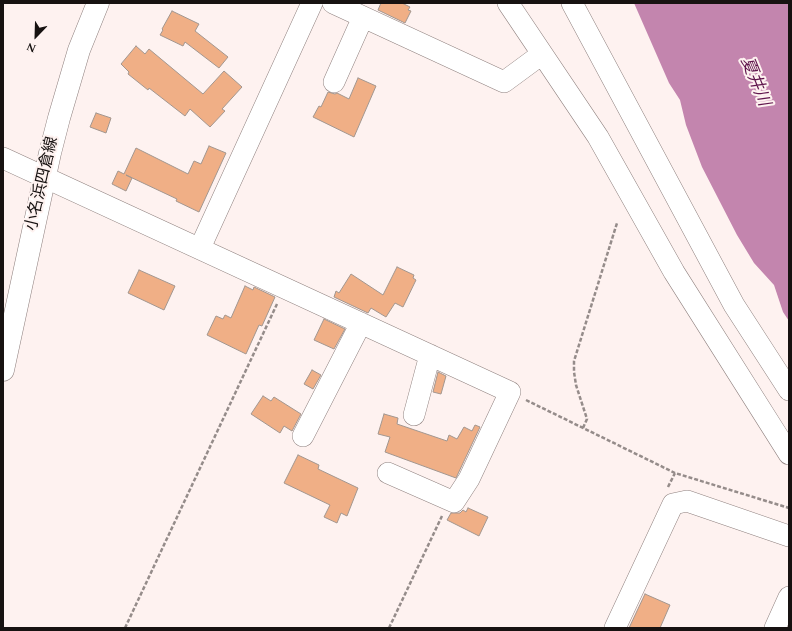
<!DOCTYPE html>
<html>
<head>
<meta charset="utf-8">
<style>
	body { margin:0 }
	#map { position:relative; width:792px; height:631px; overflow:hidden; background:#fef2f0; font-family:Spectral,serif }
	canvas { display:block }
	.frame { position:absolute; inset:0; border:4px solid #171211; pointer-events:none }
	.north { position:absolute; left:16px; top:16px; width:40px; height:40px; -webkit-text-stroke:3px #fef2f0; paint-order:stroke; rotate:203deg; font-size:11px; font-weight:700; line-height:16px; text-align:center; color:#171211 }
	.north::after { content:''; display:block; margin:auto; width:14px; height:18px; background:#171211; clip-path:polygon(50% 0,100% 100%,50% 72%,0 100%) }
</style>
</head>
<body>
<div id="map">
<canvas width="792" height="631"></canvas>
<div class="frame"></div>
<div class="north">N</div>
</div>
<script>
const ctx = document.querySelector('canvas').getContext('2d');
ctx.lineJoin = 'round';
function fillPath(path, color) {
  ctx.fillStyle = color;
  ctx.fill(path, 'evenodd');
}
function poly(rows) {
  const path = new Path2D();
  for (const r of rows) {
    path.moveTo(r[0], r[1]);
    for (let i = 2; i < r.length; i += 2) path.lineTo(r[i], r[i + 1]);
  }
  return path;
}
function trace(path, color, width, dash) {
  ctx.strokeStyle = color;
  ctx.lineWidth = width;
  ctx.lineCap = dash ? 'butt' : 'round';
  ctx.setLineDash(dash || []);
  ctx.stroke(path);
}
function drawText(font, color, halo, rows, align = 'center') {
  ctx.font = font + ' Spectral,"Noto Sans JP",serif';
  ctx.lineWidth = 4;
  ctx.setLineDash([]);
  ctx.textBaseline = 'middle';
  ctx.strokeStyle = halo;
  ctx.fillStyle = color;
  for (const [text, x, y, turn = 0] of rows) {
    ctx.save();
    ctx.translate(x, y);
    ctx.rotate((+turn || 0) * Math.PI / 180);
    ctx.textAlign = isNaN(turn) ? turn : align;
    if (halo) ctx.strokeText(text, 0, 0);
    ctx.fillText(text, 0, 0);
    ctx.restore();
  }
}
fillPath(poly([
	[634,3,789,3,789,321,783,312,774,285,754,263,737,235,702,167,686,125,680,100,669,83]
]), '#c385ae');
const building = poly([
	[381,3,402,3,410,7,408,10,411,11,405,23,378,10,381,3],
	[172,11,199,24,195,31,228,57,219,68,185,42,183,46,160,35,163,30,162,29,172,11],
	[136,46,145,54,149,49,203,94,224,71,242,87,222,109,225,111,210,127,190,109,185,116,149,88,148,90,128,74,129,72,121,64,136,46],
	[358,78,376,86,354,137,313,117,319,106,321,107,328,92,335,94,337,93,349,99,358,78],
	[96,113,111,118,106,133,90,127,96,113],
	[209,146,226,153,199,212,176,201,177,199,126,175,132,178,126,191,112,184,118,171,124,174,136,148,188,174,194,161,201,164,209,146],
	[397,267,414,275,413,278,416,280,403,307,395,303,386,317,371,308,368,313,334,297,336,291,339,293,351,274,383,295,397,267],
	[139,270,175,286,164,310,128,293,139,270],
	[245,286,253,290,254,287,275,297,262,326,259,325,246,354,207,335,216,316,223,319,225,315,231,318,245,286],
	[324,319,345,329,334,349,314,340,324,319],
	[312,370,321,375,313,389,304,384,312,370],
	[438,372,446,376,441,394,433,392,438,372],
	[263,396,271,401,274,397,301,414,292,431,284,426,280,433,251,414,263,396],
	[384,414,398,418,397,424,447,441,449,435,457,439,464,427,472,431,475,425,480,427,456,478,385,452,390,437,378,434,384,414],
	[298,455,319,465,318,469,358,488,347,516,341,513,337,523,324,517,330,505,284,483,298,455],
	[468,508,488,517,479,536,447,520,451,513,460,513,463,510,466,512,468,508],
	[645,594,670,605,660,628,629,628,645,594]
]);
fillPath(building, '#f0af86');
trace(building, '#a2968f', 1);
const minor = poly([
	[333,3,504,82,542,54],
	[508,3,598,137,674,272,789,454],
	[572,3,734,305,789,390],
	[334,82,363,17],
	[3,158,510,392,469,479,454,502,388,473],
	[200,248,312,3],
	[414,415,430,355],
	[303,436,361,323],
	[615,628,673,504,687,501,789,536],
	[775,628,789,597]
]);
const major = poly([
	[3,370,50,153,59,118,79,50,98,3]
]);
trace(minor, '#8f817f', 22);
trace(major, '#8f817f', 23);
trace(poly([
	[526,400,675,473,789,508],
	[583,428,587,419,576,385,574,372,574,361,617,223],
	[668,487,675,473],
	[125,628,277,304],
	[389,628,442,516]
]), '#958c8a', 2.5, [4, 2]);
trace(minor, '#fff', 21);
trace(major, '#fff', 22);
drawText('16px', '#171211', '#fef2f0', [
	["小名浜四倉線",43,184,-77]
]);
drawText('italic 17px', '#60164d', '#fef2f0', [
	["夏井川",754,82,68]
]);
</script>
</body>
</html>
